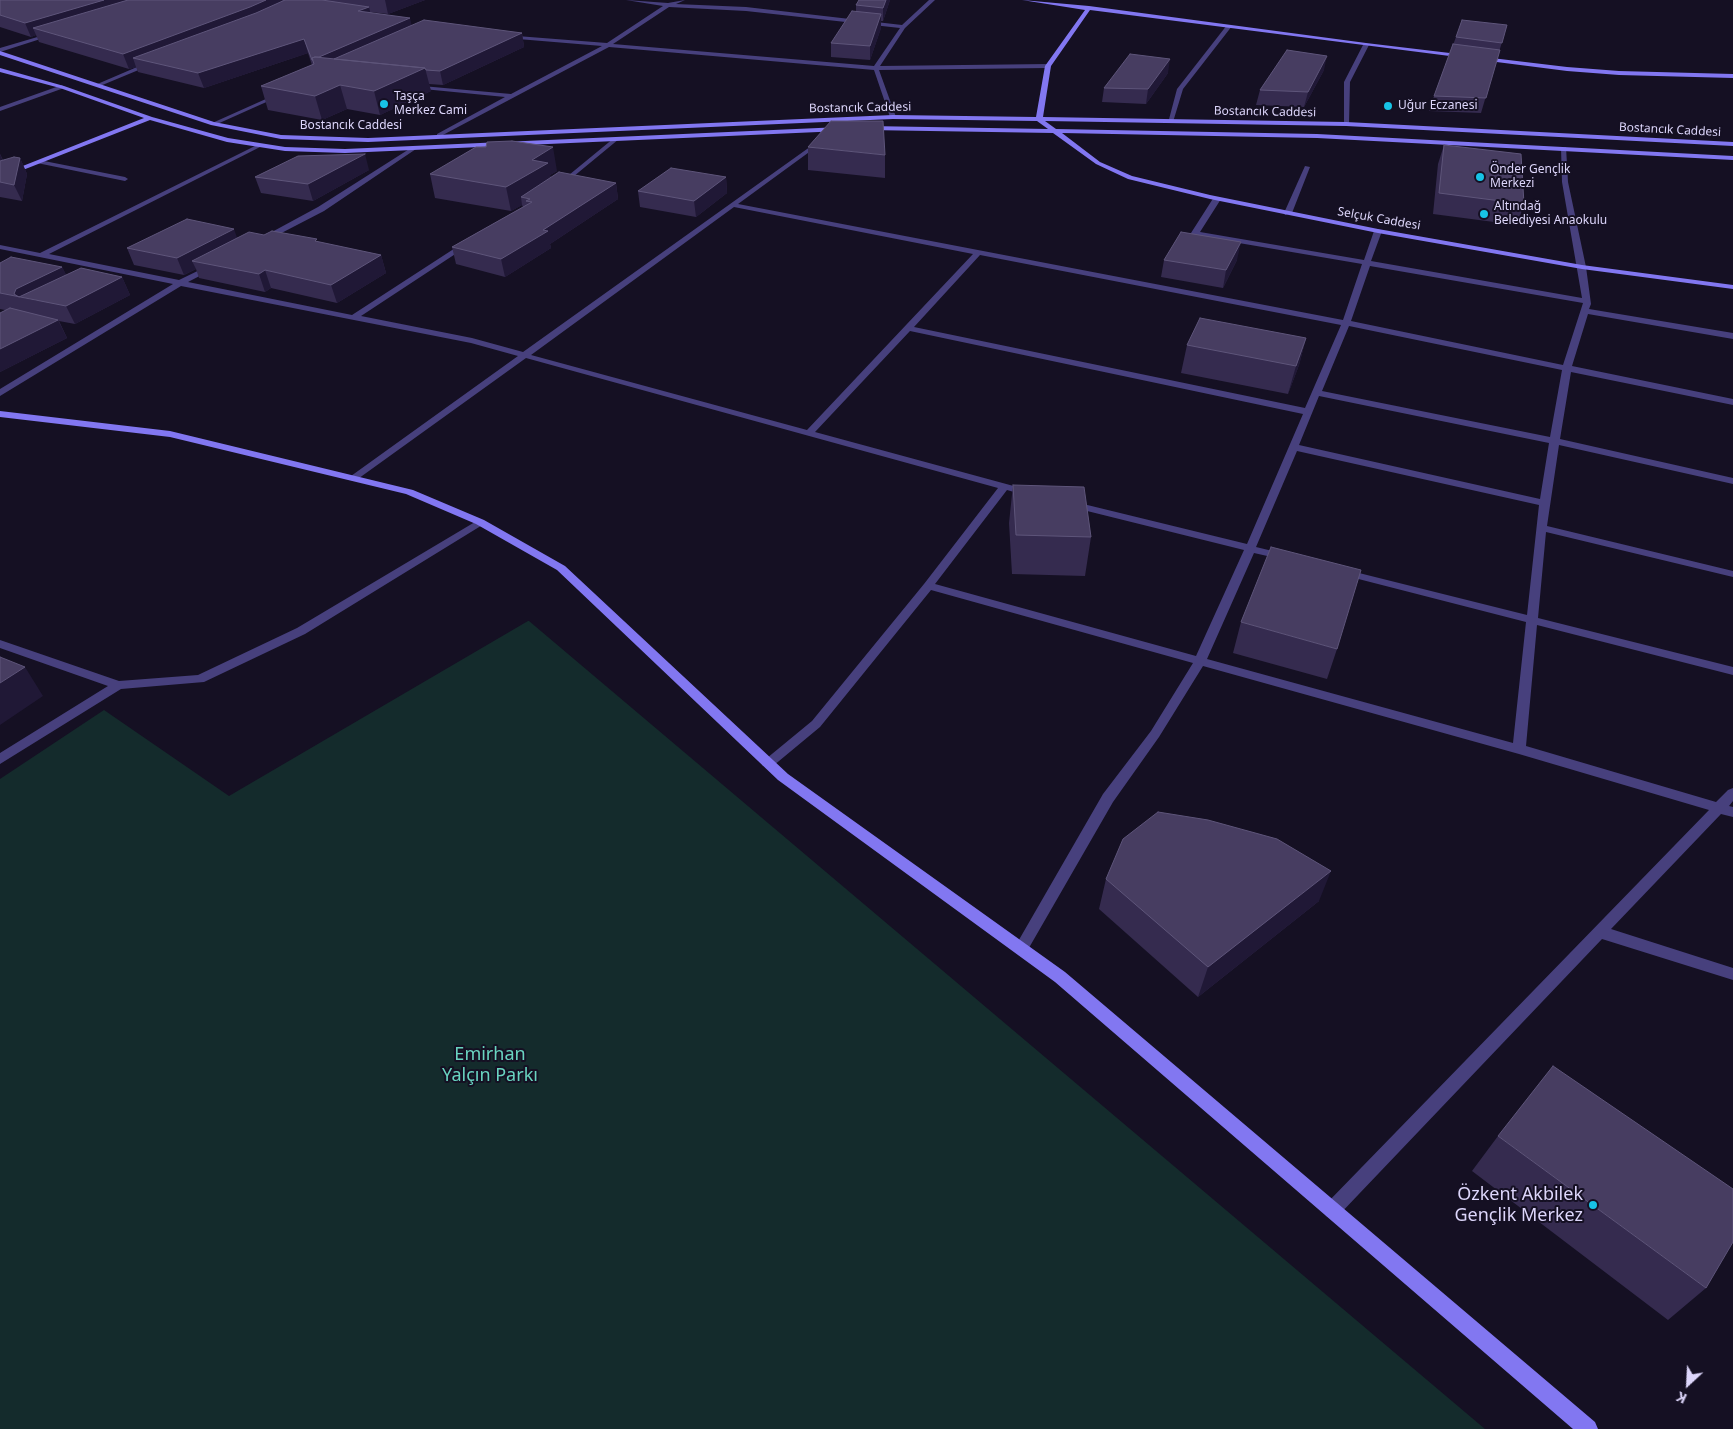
<!DOCTYPE html>
<html>
<head>
<meta charset="utf-8">
<style>
	body { margin:0 }
	#map { position:relative; width:1733px; height:1429px; overflow:hidden; background:#151023; font-family:"Noto Sans",sans-serif }
	canvas { display:block }
	.north { position:absolute; left:1663px; top:1359px; width:50px; height:50px; -webkit-text-stroke:4px #151023; paint-order:stroke; rotate:205deg; font-size:14px; font-weight:700; line-height:20px; text-align:center; color:#ddd6fb }
	.north::after { content:''; display:block; margin:auto; width:18px; height:22px; background:#ddd6fb; clip-path:polygon(50% 0,100% 100%,50% 72%,0 100%) }
</style>
</head>
<body>
<div id="map">
<canvas width="1733" height="1429"></canvas>
<div class="north">K</div>
</div>
<script>
const ctx = document.querySelector('canvas').getContext('2d');
ctx.lineJoin = 'round';
function fillPath(path, color) {
  ctx.fillStyle = color;
  ctx.fill(path, 'evenodd');
}
function poly(rows) {
  const path = new Path2D();
  for (const r of rows) {
    path.moveTo(r[0], r[1]);
    for (let i = 2; i < r.length; i += 2) path.lineTo(r[i], r[i + 1]);
  }
  return path;
}
function trace(path, color, width, dash) {
  ctx.strokeStyle = color;
  ctx.lineWidth = width;
  ctx.lineCap = dash ? 'butt' : 'round';
  ctx.setLineDash(dash || []);
  ctx.stroke(path);
}
function drawText(font, color, halo, rows, align = 'center') {
  ctx.font = font + ' "Noto Sans",sans-serif';
  ctx.lineWidth = 4;
  ctx.setLineDash([]);
  ctx.textBaseline = 'middle';
  ctx.strokeStyle = halo;
  ctx.fillStyle = color;
  for (const [text, x, y, turn = 0] of rows) {
    ctx.save();
    ctx.translate(x, y);
    ctx.rotate((+turn || 0) * Math.PI / 180);
    ctx.textAlign = isNaN(turn) ? turn : align;
    if (halo) ctx.strokeText(text, 0, 0);
    ctx.fillText(text, 0, 0);
    ctx.restore();
  }
}
fillPath(poly([
	[528,621,529,621,1485,1429,0,1429,0,779,104,710,229,796]
]), '#142b2c');
fillPath(poly([
	[626,0,668,3,685,0,676,4,746,7,902,25,929,0,935,0,905,28,880,66,1048,64,1051,66,1048,68,879,70,896,117,893,119,890,117,874,70,609,47,441,136,437,136,437,134,505,97,413,88,411,85,511,94,602,46,506,38,504,35,607,43,663,6,626,0],
	[669,7,746,11,900,28,874,66,613,44,669,7],
	[1227,25,1232,26,1183,89,1173,122,1168,123,1177,89,1227,25],
	[51,33,56,34,0,52,0,48,51,33],
	[1366,43,1369,45,1350,82,1349,124,1344,125,1344,82,1363,45,1366,43],
	[151,61,153,64,100,86,95,85,151,61],
	[62,85,64,88,0,111,0,107,62,85],
	[277,94,282,95,215,125,210,124,277,94],
	[614,138,619,139,562,186,558,186,558,184,614,138],
	[821,139,824,141,823,142,738,204,1343,320,1362,264,1192,235,1191,233,1214,197,1221,199,1200,232,1364,260,1374,231,1378,229,1382,231,1371,261,1582,298,1562,182,1561,148,1566,147,1568,182,1586,267,1591,304,1589,309,1733,333,1733,339,1588,314,1572,366,1733,399,1733,405,1571,372,1560,439,1733,478,1733,484,1559,445,1547,526,1733,571,1733,577,1546,532,1538,618,1733,667,1733,675,1537,625,1526,746,1716,802,1728,790,1733,788,1733,801,1729,806,1733,807,1733,817,1721,814,1611,929,1733,968,1733,980,1602,939,1338,1216,1332,1219,1326,1216,1323,1210,1326,1204,1709,810,1519,754,1203,666,1159,737,1113,802,1026,953,1021,955,1016,953,1014,949,1016,945,1103,794,1151,731,1193,663,931,590,820,727,773,766,763,766,761,763,812,721,924,584,998,488,526,358,355,481,351,480,351,476,518,356,471,343,181,286,0,396,0,389,173,284,0,249,0,245,40,253,259,144,264,145,49,254,179,280,212,264,215,264,215,268,188,282,352,315,466,241,469,241,469,245,361,316,472,338,523,352,821,139],
	[734,207,973,254,807,430,531,355,734,207],
	[980,255,1341,325,1305,408,914,327,980,255],
	[1370,266,1583,303,1563,365,1351,321,1370,266],
	[1349,326,1562,370,1550,437,1322,391,1349,326],
	[910,331,1303,414,1247,544,1071,501,1066,504,1067,506,1244,550,1196,656,935,584,1007,490,1028,496,1033,493,1032,491,815,432,910,331],
	[1319,396,1549,443,1540,499,1299,445,1319,396],
	[1297,451,1539,505,1527,615,1343,569,1337,572,1339,574,1526,622,1513,743,1207,659,1254,553,1285,560,1290,557,1289,555,1256,547,1297,451],
	[414,146,416,147,416,149,324,211,266,241,259,239,318,207,414,146],
	[39,160,125,177,128,179,125,181,37,163,36,162,39,160],
	[1305,166,1310,167,1292,213,1285,215,1284,213,1305,166],
	[480,519,485,522,484,524,305,634,204,682,121,689,0,764,0,753,108,686,0,648,0,640,119,681,198,675,297,628,480,519]
]), '#47407d');
fillPath(poly([
	[1022,0,1089,6,1366,43,1567,67,1619,71,1733,74,1733,78,1619,75,1567,71,1090,10,1051,66,1043,117,1346,122,1733,142,1733,146,1346,126,1045,121,1056,129,1317,134,1733,156,1733,160,1317,138,1062,133,1100,162,1132,176,1210,195,1378,229,1582,265,1733,285,1733,289,1582,269,1378,233,1210,199,1128,179,1096,164,1053,133,868,130,865,128,868,126,1048,129,1037,121,893,119,368,142,281,139,211,125,0,55,0,51,214,122,281,135,368,138,893,115,1036,117,1045,66,1085,10,1022,0],
	[0,68,64,86,152,117,228,138,285,147,345,149,841,127,844,129,841,131,345,153,285,151,227,142,150,120,0,179,0,175,144,118,60,88,0,72,0,68],
	[0,411,170,431,413,490,484,520,565,566,788,774,1065,972,1595,1422,1598,1429,1573,1429,1055,982,778,780,557,570,476,524,406,494,170,437,0,417,0,411]
]), '#8277f1');
fillPath(poly([
	[0,0,425,0,388,14,370,12,412,25,522,33,524,47,443,85,429,84,431,91,380,115,347,109,322,120,268,110,261,86,312,65,308,53,204,88,138,72,136,67,129,69,39,42,36,35,31,37,0,27],
	[859,0,890,0,883,21,881,21,881,28,870,60,831,57,831,43,856,12,856,5],
	[1507,25,1481,113,1429,111,1434,96,1456,37],
	[1324,70,1304,107,1256,105,1260,90],
	[1168,73,1146,104,1102,102,1104,88],
	[1444,145,1524,204,1517,225,1433,214,1438,164],
	[486,147,557,171,550,175,551,178,616,183,618,199,550,244,551,248,505,277,456,264,452,247,523,207,522,205,511,211,435,198,430,174],
	[808,147,885,155,885,178,808,170],
	[0,154,3,160,20,158,27,174,22,201,0,197],
	[369,170,313,201,261,193,255,177],
	[726,177,727,193,696,217,640,207,638,191],
	[264,235,318,242,381,255,386,273,337,303,271,288,265,292,199,278,196,269,184,275,134,265,127,248],
	[1164,260,1237,260,1223,288,1161,277],
	[0,263,62,267,66,275,122,277,130,295,75,324,59,321,67,338,0,372,5,310,0,309],
	[1306,338,1299,365,1288,394,1181,373,1187,345],
	[1013,485,1091,537,1085,576,1012,574,1009,523],
	[1241,622,1337,649,1327,679,1233,653],
	[1106,879,1319,901,1198,997,1099,909],
	[1498,1136,1706,1288,1668,1320,1472,1171]
]), '#352b4f');
fillPath(poly([
	[104,0,156,0,33,28,36,35,31,37,25,23],
	[266,0,282,0,284,7,133,58,136,67,129,69,123,54],
	[385,0,425,0,388,14],
	[886,0,890,0,883,21,883,8],
	[369,7,372,20,358,11],
	[881,14,881,28,870,60,870,46],
	[410,18,413,31,332,67,313,60],
	[522,33,524,47,443,85,440,71],
	[304,39,308,53,204,88,198,73],
	[1327,56,1324,70,1304,107,1308,92],
	[1170,59,1168,73,1146,104,1148,89],
	[425,68,431,91,380,115,374,91],
	[340,85,347,109,322,120,315,96],
	[553,147,557,171,550,175,552,187,530,199,521,197,522,205,511,211,506,187,532,160],
	[0,154,7,170,0,173],
	[365,154,369,170,313,201,308,184],
	[20,158,27,174,22,201,14,185],
	[726,177,727,193,696,217,694,201],
	[616,183,618,199,550,244,551,248,505,277,501,259,543,230],
	[234,229,240,246,192,261,196,269,184,275,177,258],
	[1241,242,1237,260,1223,288,1226,270],
	[381,255,386,273,337,303,331,285],
	[62,267,71,284,38,301,15,296,14,294,16,289],
	[265,270,271,288,265,292,259,274],
	[122,277,130,295,75,324,66,306],
	[58,320,67,338,0,372,0,349],
	[1306,338,1299,365,1288,394,1296,366],
	[25,667,43,696,0,725,0,683],
	[1331,871,1319,901,1198,997,1208,967]
]), '#201836');
const building = poly([
	[0,0,104,0,25,23,0,15,0,0],
	[128,0,266,0,250,7,123,54,33,28,128,0],
	[285,0,322,0,369,7,358,11,410,18,319,57,315,57,312,58,313,60,312,60,304,39,198,73,133,58,256,13,285,0],
	[859,0,886,0,883,8,856,5,859,0],
	[852,11,881,14,870,46,831,43,852,11],
	[424,20,522,33,440,71,426,70,425,68,334,59,424,20],
	[1462,20,1507,25,1502,43,1456,37,1462,20],
	[1453,44,1500,50,1486,98,1434,96,1453,44],
	[1287,50,1327,56,1308,92,1260,90,1287,50],
	[1130,54,1170,59,1148,89,1104,88,1130,54],
	[315,57,425,68,374,91,340,85,315,96,261,86,314,64,312,58,315,57],
	[831,121,883,121,885,155,808,147,831,121],
	[512,141,553,147,532,160,548,163,506,187,430,174,476,147,486,147,487,142,512,141],
	[1444,145,1521,154,1524,204,1439,193,1444,145],
	[365,154,308,184,255,177,298,156,365,154],
	[14,157,20,158,14,185,0,182,0,161,14,157],
	[671,168,726,177,694,201,638,191,671,168],
	[559,172,616,183,543,230,548,231,501,259,452,247,532,202,526,201,530,199,521,197,559,172],
	[187,219,234,229,177,258,127,248,187,219],
	[272,231,317,239,315,241,381,255,331,285,265,270,259,274,192,261,249,232,264,235,272,231],
	[1181,232,1241,242,1226,270,1164,260,1181,232],
	[11,257,62,267,16,289,14,294,19,297,81,268,122,277,66,306,0,293,0,263,11,257],
	[10,308,58,320,0,349,0,313,10,308],
	[1200,318,1306,338,1296,366,1187,345,1200,318],
	[1013,485,1084,487,1091,537,1016,535,1013,485],
	[1271,547,1361,570,1337,649,1241,622,1271,547],
	[0,657,25,667,0,683,0,657],
	[1158,812,1208,820,1277,839,1331,871,1208,967,1106,879,1123,839,1158,812],
	[1553,1066,1733,1189,1733,1242,1706,1288,1498,1136,1553,1066]
]);
fillPath(building, '#473d61');
trace(building, '#5e557a', 1);
for (const [x, y, r, color] of [
	[384,104,5,"#17c3e6"],
	[1388,106,5,"#17c3e6"],
	[1480,177,5,"#17c3e6"],
	[1484,214,5,"#17c3e6"],
	[1593,1205,5,"#17c3e6"]
]) {
  const dot = new Path2D();
  dot.arc(x, y, r, 0, 2 * Math.PI);
  ctx.fillStyle = color;
  ctx.fill(dot);
  trace(dot, '#151023', 2);
}
drawText('12px', '#ddd6fb', '#151023', [
	["Taşça",394,97],
	["Merkez Cami",394,111],
	["Uğur Eczanesi",1398,106],
	["Önder Gençlik",1490,170],
	["Merkezi",1490,184],
	["Altındağ",1494,207],
	["Belediyesi Anaokulu",1494,221]
], 'left');
drawText('12px', '#ddd6fb', '#151023', [
	["Bostancık Caddesi",860,108,-1],
	["Bostancık Caddesi",1265,112,1],
	["Bostancık Caddesi",351,126],
	["Bostancık Caddesi",1670,130,3],
	["Selçuk Caddesi",1379,219,10]
]);
drawText('18px', '#69d4c0', '#151023', [
	["Emirhan",490,1055],
	["Yalçın Parkı",490,1076]
]);
drawText('18px', '#ddd6fb', '#151023', [
	["Özkent Akbilek",1583,1195],
	["Gençlik Merkez",1583,1216]
], 'right');
</script>
</body>
</html>
